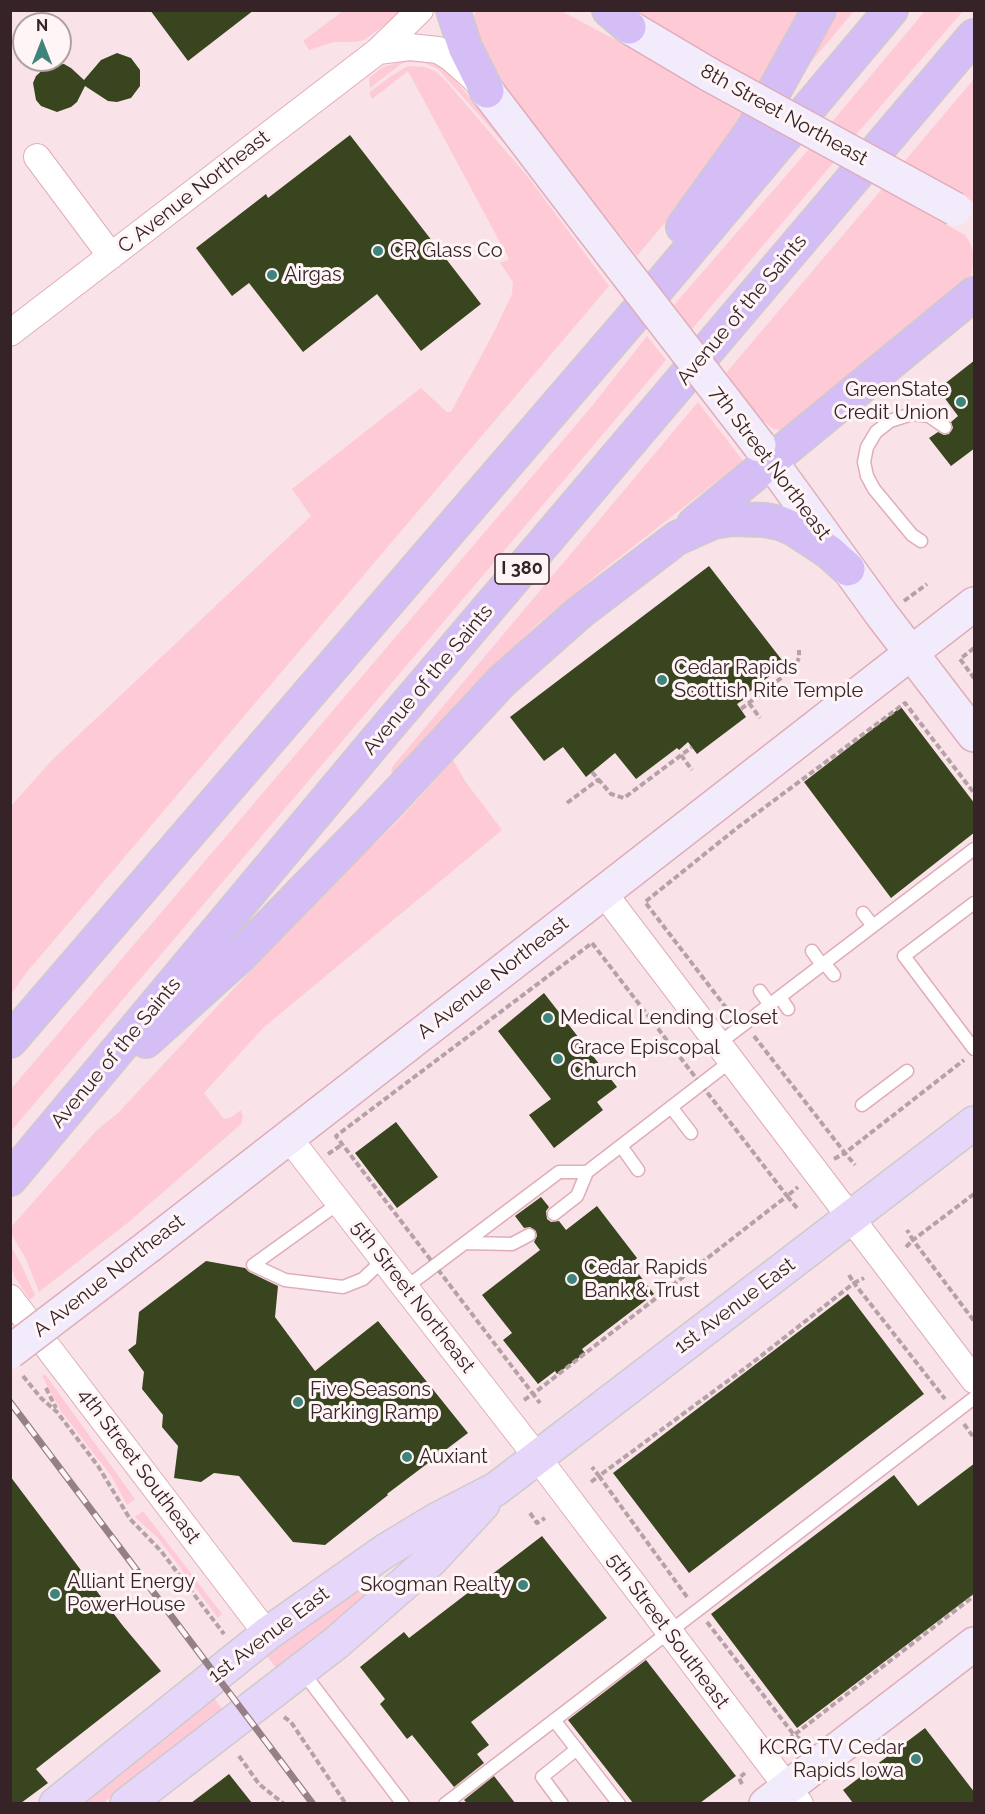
<!DOCTYPE html>
<html>
<head>
<meta charset="utf-8">
<style>
	body { margin:0 }
	#map { position:relative; width:985px; height:1814px; overflow:hidden; background:#f9e3e8; font-family:Raleway,sans-serif }
	canvas { display:block }
	.frame { position:absolute; inset:0; border:12px solid #362327; pointer-events:none }
	.north { position:absolute; left:12px; top:12px; width:60px; height:60px; box-sizing:border-box; background:#fff4f6; border:2px solid #afa0a3; border-radius:50%; rotate:0deg; font-size:16px; font-weight:700; line-height:24px; text-align:center; color:#362327 }
	.north::after { content:''; display:block; margin:auto; width:21px; height:27px; background:#3e847a; clip-path:polygon(50% 0,100% 100%,50% 72%,0 100%) }
</style>
</head>
<body>
<div id="map">
<canvas width="985" height="1814"></canvas>
<div class="frame"></div>
<div class="north">N</div>
</div>
<script>
const ctx = document.querySelector('canvas').getContext('2d');
ctx.lineJoin = 'round';
function fillPath(path, color) {
  ctx.fillStyle = color;
  ctx.fill(path, 'evenodd');
}
function poly(rows) {
  const path = new Path2D();
  for (const r of rows) {
    path.moveTo(r[0], r[1]);
    for (let i = 2; i < r.length; i += 2) path.lineTo(r[i], r[i + 1]);
  }
  return path;
}
function trace(path, color, width, dash) {
  ctx.strokeStyle = color;
  ctx.lineWidth = width;
  ctx.lineCap = dash ? 'butt' : 'round';
  ctx.setLineDash(dash || []);
  ctx.stroke(path);
}
function drawText(font, color, halo, rows, align = 'center') {
  ctx.font = font + ' Raleway,sans-serif';
  ctx.lineWidth = 6;
  ctx.setLineDash([]);
  ctx.textBaseline = 'middle';
  ctx.strokeStyle = halo;
  ctx.fillStyle = color;
  for (const [text, x, y, turn = 0] of rows) {
    ctx.save();
    ctx.translate(x, y);
    ctx.rotate((+turn || 0) * Math.PI / 180);
    ctx.textAlign = isNaN(turn) ? turn : align;
    if (halo) ctx.strokeText(text, 0, 0);
    ctx.fillText(text, 0, 0);
    ctx.restore();
  }
}
fillPath(poly([
	[476,10,557,10,565,13,656,61,699,89,747,115,704,176,637,256,514,102,494,71,482,47,474,17],
	[343,11,404,11,364,40,355,42,334,42,309,50,303,41],
	[633,11,810,11,765,86,658,28],
	[829,11,854,11,789,88],
	[925,11,963,11,855,136,831,123],
	[410,59,437,64,448,72,498,130,534,177,438,69,424,63,407,62,401,64,370,88,369,78,383,67],
	[408,66,425,67,435,71,445,80,528,177,609,286,27,972,11,994,11,806,52,760,311,516,292,489,421,388,447,412,451,412,495,330,512,294,513,282,500,263,509,259,408,71,372,99,370,95,370,92,391,76],
	[974,79,974,202,903,163],
	[809,149,834,162,692,329,674,305],
	[882,189,965,235,970,243,974,254,971,278,967,286,787,431,773,429,761,419,726,373],
	[647,336,666,360,11,1131,11,1089,592,406],
	[698,402,743,461,603,570,538,624,511,650,394,777,391,771,393,766],
	[453,760,465,781,502,830,263,1028,204,1093,224,1119,230,1118,241,1110,243,1117,241,1124,130,1221,39,1292,26,1259,13,1237,11,1227,97,1130,118,1113,320,896,397,822],
	[11,1246,22,1266,35,1295,30,1300,14,1276,11,1265],
	[45,1374,135,1499,127,1505,112,1477,61,1411,42,1376],
	[143,1511,222,1614,218,1618,158,1538,135,1517],
	[363,1584,370,1592,336,1623,277,1669,266,1655],
	[212,1695,224,1711,103,1803,85,1804,102,1787]
]), '#fecad6');
fillPath(poly([
	[150,10,254,10,188,61],
	[117,53,131,58,140,70,140,86,131,98,117,102,108,101,85,86,77,102,71,107,57,112,41,106,36,100,33,83,36,76,48,65,64,64,71,68,84,80,101,60],
	[350,135,481,304,421,351,377,294,303,352,249,283,232,296,196,248,266,194,268,198],
	[975,360,975,448,951,466,929,438,938,432,944,435,949,434,953,428,951,422,958,416,938,389],
	[709,566,785,664,744,696,746,698,737,704,746,717,697,754,688,742,679,750,677,748,636,779,615,753,586,777,563,747,544,761,510,717],
	[901,707,975,804,975,832,891,898,804,782],
	[544,993,617,1087,597,1102,603,1110,554,1148,529,1115,551,1099,498,1031],
	[396,1122,438,1177,397,1208,355,1153],
	[541,1197,549,1207,546,1211,547,1219,551,1222,559,1221,566,1230,597,1206,637,1258,631,1264,654,1294,582,1349,585,1353,557,1374,555,1371,538,1384,503,1340,512,1333,482,1295,540,1250,534,1242,537,1236,536,1231,530,1227,524,1228,515,1216],
	[206,1261,245,1268,249,1272,278,1286,275,1317,315,1371,378,1321,468,1433,387,1494,388,1495,325,1545,293,1542,239,1476,214,1473,201,1482,174,1478,178,1446,162,1427,163,1415,142,1389,144,1372,128,1350,136,1344,139,1312],
	[848,1294,924,1394,689,1573,613,1473],
	[975,1463,975,1593,797,1728,711,1614,894,1475,918,1506],
	[10,1476,123,1626,161,1671,36,1769,48,1783,21,1803,10,1803],
	[542,1536,607,1618,471,1722,489,1745,477,1754,484,1763,454,1787,412,1735,407,1739,380,1704,385,1699,360,1667,404,1632,409,1638],
	[646,1660,736,1776,700,1803,633,1803,568,1720],
	[925,1728,975,1793,975,1803,853,1803,843,1790],
	[229,1774,252,1803,191,1803,220,1781],
	[494,1776,515,1803,467,1803,464,1800]
]), '#39451f');
const lane = poly([
	[921,541,912,535,874,489,867,476,864,462,867,447,876,432,890,421,912,414,929,416,945,427],
	[974,903,904,956,974,1049],
	[863,913,873,926],
	[812,951,822,965],
	[824,963,834,975],
	[760,991,770,1005],
	[780,997,788,1009],
	[718,1044,974,849],
	[862,1105,907,1071],
	[671,1107,691,1133],
	[621,1146,638,1170],
	[339,1203,253,1265,285,1280,343,1287,363,1279,383,1260],
	[554,1214,577,1196,587,1172],
	[465,1243,512,1244,529,1235],
	[405,1288,559,1172,587,1172,731,1061],
	[302,1671,403,1804],
	[554,1720,619,1804],
	[445,1804,974,1398],
	[562,1804,542,1777,577,1749]
]);
const street = poly([
	[378,51,410,47,438,50,451,58,477,81],
	[37,157,111,256],
	[10,333,378,51,420,10],
	[603,892,974,1380],
	[288,1137,537,1457,800,1804],
	[10,1298,267,1634]
]);
const secondary = poly([
	[629,27,710,75],
	[487,91,590,226],
	[759,445,882,615,974,735],
	[149,1246,974,604],
	[766,1804,974,1644]
]);
const primary = poly([
	[56,1804,267,1634,385,1551,438,1519,496,1489,974,1123],
	[127,1804,336,1643,431,1560,483,1504]
]);
const highway = poly([
	[453,10,465,47,487,91],
	[609,10,629,27],
	[683,227,752,131,819,10],
	[694,524,974,294],
	[10,1041,645,303,891,10],
	[146,1041,239,957,385,807,502,681,580,612,677,538,713,522,732,519,765,520,780,523,794,529,829,552,848,569],
	[10,1179,375,742,974,36]
]);
trace(lane, '#e0adb8', 15);
trace(street, '#e0adb8', 28);
trace(secondary, '#e0adb8', 36);
trace(primary, '#cfcacb', 36);
trace(highway, '#cfcacb', 36);
trace(poly([
	[904,601,927,584],
	[974,648,960,659,974,678],
	[749,703,760,718],
	[741,709,794,668,799,658,799,650],
	[681,755,692,770],
	[592,772,611,794,624,798,692,747],
	[567,803,599,779],
	[592,943,787,1196,533,1394,336,1136,592,943],
	[734,1013,727,1009,645,902,737,828,905,703,974,793],
	[754,1036,845,1153,964,1060],
	[328,1154,343,1144],
	[834,1159,845,1153,855,1165],
	[974,1194,913,1240,974,1321],
	[797,1208,787,1196,798,1187],
	[906,1247,913,1240,907,1230],
	[849,1275,854,1283,864,1278],
	[23,1376,41,1398,57,1412,98,1466,130,1519,161,1551,224,1634],
	[46,1388,56,1408],
	[524,1400,533,1394,540,1403],
	[964,1424,974,1438],
	[591,1482,599,1476,592,1467],
	[530,1513,537,1523,545,1518],
	[687,1597,599,1476,752,1363,854,1283,945,1399],
	[707,1622,794,1735,974,1596],
	[284,1717,291,1722,346,1804],
	[789,1739,794,1735,800,1739],
	[239,1756,259,1784,284,1804],
	[742,1784,739,1778,745,1773]
]), '#b6a1a6', 4, [6, 3]);
trace(lane, '#fff', 12);
trace(street, '#fff', 26);
trace(secondary, '#f2ebfc', 33);
trace(primary, '#e6d7fa', 33);
trace(highway, '#d5bdf6', 33);
const rail = poly([
	[10,1402,313,1804]
]);
trace(rail, '#958185', 7);
trace(rail, '#fff4f6', 4.5, [14]);
const secondaryBridge = poly([
	[710,75,955,209],
	[590,226,759,445],
	[10,1352,149,1246]
]);
trace(secondaryBridge, '#e0adb8', 36, []);
trace(secondaryBridge, '#f2ebfc', 33);
for (const [x, y, r, color] of [
	[378,251,6,"#3e847a"],
	[272,275,6,"#3e847a"],
	[961,402,6,"#3e847a"],
	[662,680,6,"#3e847a"],
	[548,1018,6,"#3e847a"],
	[558,1059,6,"#3e847a"],
	[572,1279,6,"#3e847a"],
	[298,1402,6,"#3e847a"],
	[407,1457,6,"#3e847a"],
	[523,1585,6,"#3e847a"],
	[55,1594,6,"#3e847a"],
	[916,1759,6,"#3e847a"]
]) {
  const dot = new Path2D();
  dot.arc(x, y, r, 0, 2 * Math.PI);
  ctx.fillStyle = color;
  ctx.fill(dot);
  trace(dot, '#fff4f6', 2);
}
for (const [x, y, w] of [
	[522,569,54]
]) {
  const box = new Path2D();
  box.roundRect(x - w / 2, y - 15, w, 30, 4.5);
  ctx.fillStyle = '#fff4f6';
  ctx.fill(box);
  trace(box, '#362327', 1.5);
}
drawText('bold 18px', '#362327', null, [
	["I 380",522,569]
]);
drawText('20px', '#362327', '#fff4f6', [
	["8th Street Northeast",784,115,29],
	["C Avenue Northeast",194,192,-38],
	["Avenue of the Saints",742,310,-50],
	["7th Street Northeast",770,463,53],
	["Avenue of the Saints",428,680,-50],
	["A Avenue Northeast",493,978,-38],
	["Avenue of the Saints",116,1053,-50],
	["A Avenue Northeast",109,1276,-38],
	["5th Street Northeast",413,1297,52],
	["1st Avenue East",735,1306,-37],
	["4th Street Southeast",139,1466,53],
	["5th Street Southeast",668,1631,53],
	["1st Avenue East",269,1635,-37]
]);
drawText('20px', '#362327', '#fff4f6', [
	["CR Glass Co",390,251],
	["Airgas",284,275],
	["GreenState",949,390,"right"],
	["Credit Union",949,413,"right"],
	["Cedar Rapids",674,668],
	["Scottish Rite Temple",674,691],
	["Medical Lending Closet",560,1018],
	["Grace Episcopal",570,1048],
	["Church",570,1071],
	["Cedar Rapids",584,1268],
	["Bank & Trust",584,1291],
	["Five Seasons",310,1390],
	["Parking Ramp",310,1413],
	["Auxiant",419,1457],
	["Alliant Energy",67,1582],
	["PowerHouse",67,1605],
	["Skogman Realty",511,1585,"right"],
	["KCRG TV Cedar",904,1748,"right"],
	["Rapids Iowa",904,1771,"right"]
], 'left');
</script>
</body>
</html>
